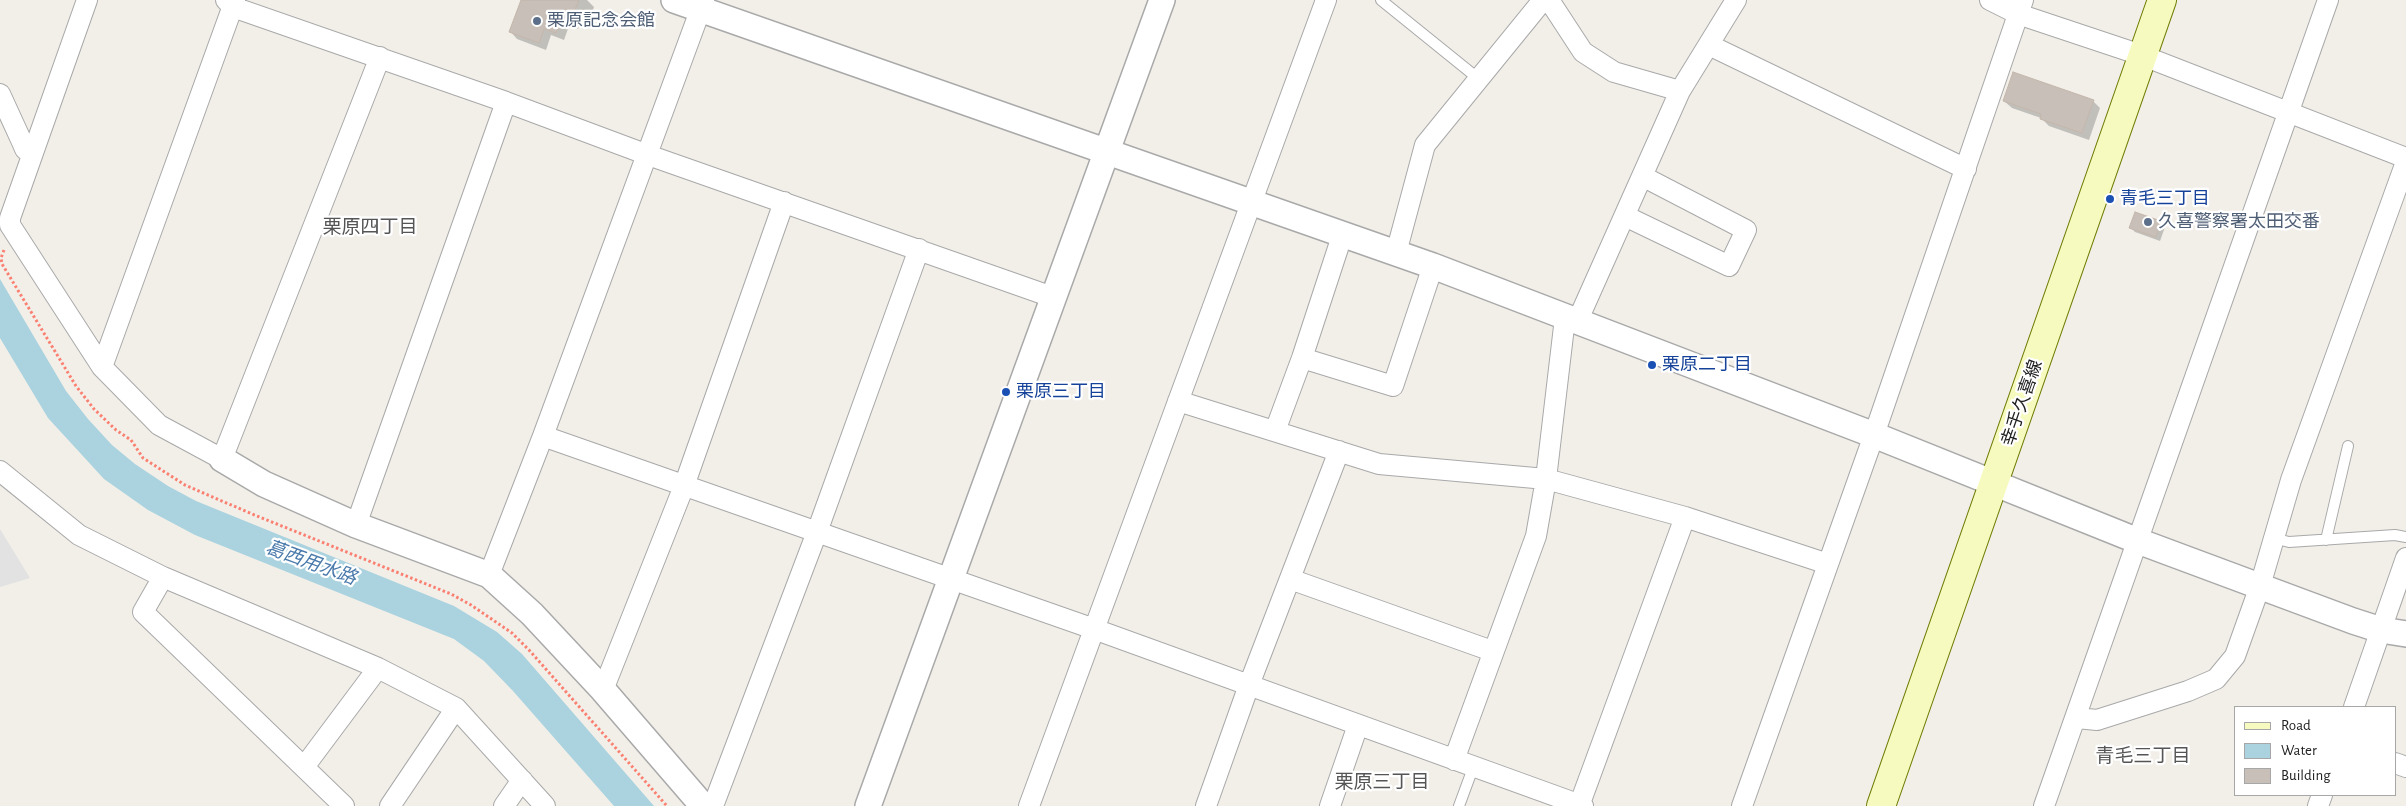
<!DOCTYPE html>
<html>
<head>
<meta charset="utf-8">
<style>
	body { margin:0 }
	#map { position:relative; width:2406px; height:806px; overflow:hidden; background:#f2efe9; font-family:"Alegreya Sans",sans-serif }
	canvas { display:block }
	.legend { position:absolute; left:2234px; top:706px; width:162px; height:90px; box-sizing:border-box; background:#fff; border:1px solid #a7a7a7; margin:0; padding:6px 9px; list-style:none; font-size:15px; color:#222 }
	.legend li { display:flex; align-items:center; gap:10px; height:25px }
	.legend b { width:25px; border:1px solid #a7a7a7 }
</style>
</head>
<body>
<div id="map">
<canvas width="2406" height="806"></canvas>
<ul class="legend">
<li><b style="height:6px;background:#f7fabf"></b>Road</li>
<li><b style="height:14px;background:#aad3df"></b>Water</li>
<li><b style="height:14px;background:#c7bfb8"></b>Building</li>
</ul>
</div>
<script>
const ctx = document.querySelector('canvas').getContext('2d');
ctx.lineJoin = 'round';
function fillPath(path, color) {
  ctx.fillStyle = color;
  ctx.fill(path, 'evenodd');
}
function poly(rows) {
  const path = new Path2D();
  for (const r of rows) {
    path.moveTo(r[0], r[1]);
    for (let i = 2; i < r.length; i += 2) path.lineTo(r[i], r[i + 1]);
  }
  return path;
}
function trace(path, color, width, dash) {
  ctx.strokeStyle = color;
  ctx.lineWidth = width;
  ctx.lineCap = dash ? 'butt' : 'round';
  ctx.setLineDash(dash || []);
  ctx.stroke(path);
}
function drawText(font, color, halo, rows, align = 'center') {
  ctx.font = font + ' "Alegreya Sans","Noto Sans JP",sans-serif';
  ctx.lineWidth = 4.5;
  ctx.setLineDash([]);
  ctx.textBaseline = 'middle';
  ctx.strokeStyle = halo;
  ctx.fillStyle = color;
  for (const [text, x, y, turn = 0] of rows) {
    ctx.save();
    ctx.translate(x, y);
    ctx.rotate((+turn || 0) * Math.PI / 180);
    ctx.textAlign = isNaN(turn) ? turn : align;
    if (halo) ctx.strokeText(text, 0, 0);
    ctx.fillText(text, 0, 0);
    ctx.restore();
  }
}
fillPath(poly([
	[0,529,30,578,0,587]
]), '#e2e2e2');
fillPath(poly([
	[0,279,66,391,88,419,112,445,135,464,168,486,196,501,454,606,497,632,522,654,654,806,614,806,513,691,484,661,454,639,195,535,148,510,104,479,48,418,0,338]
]), '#aad3df');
fillPath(poly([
	[522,0,587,0,594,7,589,22,581,19,578,29,569,26,564,40,551,35,546,50,517,39,510,31],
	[2004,101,2093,101,2100,108,2089,140,2049,126,2041,118,2012,108],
	[2160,222,2165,227,2160,241,2135,232,2131,228]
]), '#0003');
const building = poly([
	[521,0,579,0,570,23,562,19,556,33,544,29,539,43,509,32,521,0],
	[2013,72,2094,100,2082,133,2040,119,2041,114,2003,101,2013,72],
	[2135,212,2161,221,2156,237,2129,228,2135,212]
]);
fillPath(building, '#c7bfb8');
trace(building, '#c4b6ab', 1);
const service = poly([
	[1381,0,1480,80],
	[2273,538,2289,542,2395,535,2406,537],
	[2326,540,2348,446],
	[1459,806,1473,768]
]);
const minor = poly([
	[87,0,10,218,10,225,102,367,159,425,222,459,380,57],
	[226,0,233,7,506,102,648,155,1055,298],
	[1549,0,1583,52,1614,72,1680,91],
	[1990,0,2018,14,2141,55,2406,158],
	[1709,45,1966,169],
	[0,94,22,142,25,149,32,154],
	[1625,216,1729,266,1746,230,1642,176],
	[1396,253,1425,145,1543,0],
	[1577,322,1680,91,1736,0],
	[1302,358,1393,386,1433,266],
	[102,367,235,0],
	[1178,401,1379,464,1546,479,1685,517,1828,564],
	[1275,431,1302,358,1343,233],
	[543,436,1094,629,1583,806],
	[0,471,79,535,163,577,378,668,456,708,545,806],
	[356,525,506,102],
	[489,575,543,436,704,0],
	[163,577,143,612,344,806],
	[1290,579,1492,651],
	[603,690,684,486,784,202],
	[2354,707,2406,558],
	[2077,718,2097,720,2188,691,2216,679,2235,656,2260,586,2291,480,2406,162],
	[1454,760,1536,536,1546,479,1565,318],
	[2395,763,2406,767],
	[304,767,378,668],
	[390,806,456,708],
	[504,806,522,780],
	[713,806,817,532,919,249],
	[1029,806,1326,0],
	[1206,806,1249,685,1339,451],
	[1330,806,1358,725],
	[1579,806,1685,517],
	[1742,806,1874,435,2023,0],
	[2044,806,2328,0],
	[2318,806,2322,795]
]);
const tertiary = poly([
	[674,0,1433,266,1874,435,2138,541,2353,621,2381,630,2406,634],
	[222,459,264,484,356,525,489,575,532,614,603,690,703,806],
	[868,806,1162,0]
]);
const secondary = poly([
	[1881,806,2162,0]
]);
trace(service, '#a9a9a9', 12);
trace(minor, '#a9a9a9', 22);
trace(tertiary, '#a9a9a9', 28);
trace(secondary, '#707d05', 30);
trace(poly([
	[4,250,1,258,2,264,76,386,94,409,116,430,131,440,143,458,185,485,252,514,451,594,471,605,512,633,529,650,667,806]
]), '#fa8072', 3, [2.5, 2.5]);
trace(service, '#fff', 10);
trace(minor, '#fff', 20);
trace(tertiary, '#fff', 25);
trace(secondary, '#f7fabf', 28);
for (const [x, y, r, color] of [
	[537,21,5,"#5c6f8a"],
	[2110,199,5,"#1a4fb4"],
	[2148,222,5,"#5c6f8a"],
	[1652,365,5,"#1a4fb4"],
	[1006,392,5,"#1a4fb4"]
]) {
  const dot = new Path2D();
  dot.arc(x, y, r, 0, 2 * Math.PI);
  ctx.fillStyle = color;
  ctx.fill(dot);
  trace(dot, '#fff', 2);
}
drawText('18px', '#4e5e75', '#fff', [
	["栗原記念会館",547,21],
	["久喜警察署太田交番",2158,222]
], 'left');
drawText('18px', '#164399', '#fff', [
	["青毛三丁目",2120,199],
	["栗原二丁目",1662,365],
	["栗原三丁目",1016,392]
], 'left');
drawText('18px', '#222', '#fff', [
	["幸手久喜線",2022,403,-71]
]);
drawText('19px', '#555', '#fff', [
	["栗原四丁目",370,227],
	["青毛三丁目",2143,756],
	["栗原三丁目",1382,782]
]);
drawText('italic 19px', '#4a7aab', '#fff', [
	["葛西用水路",311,563,20]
]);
</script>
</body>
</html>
